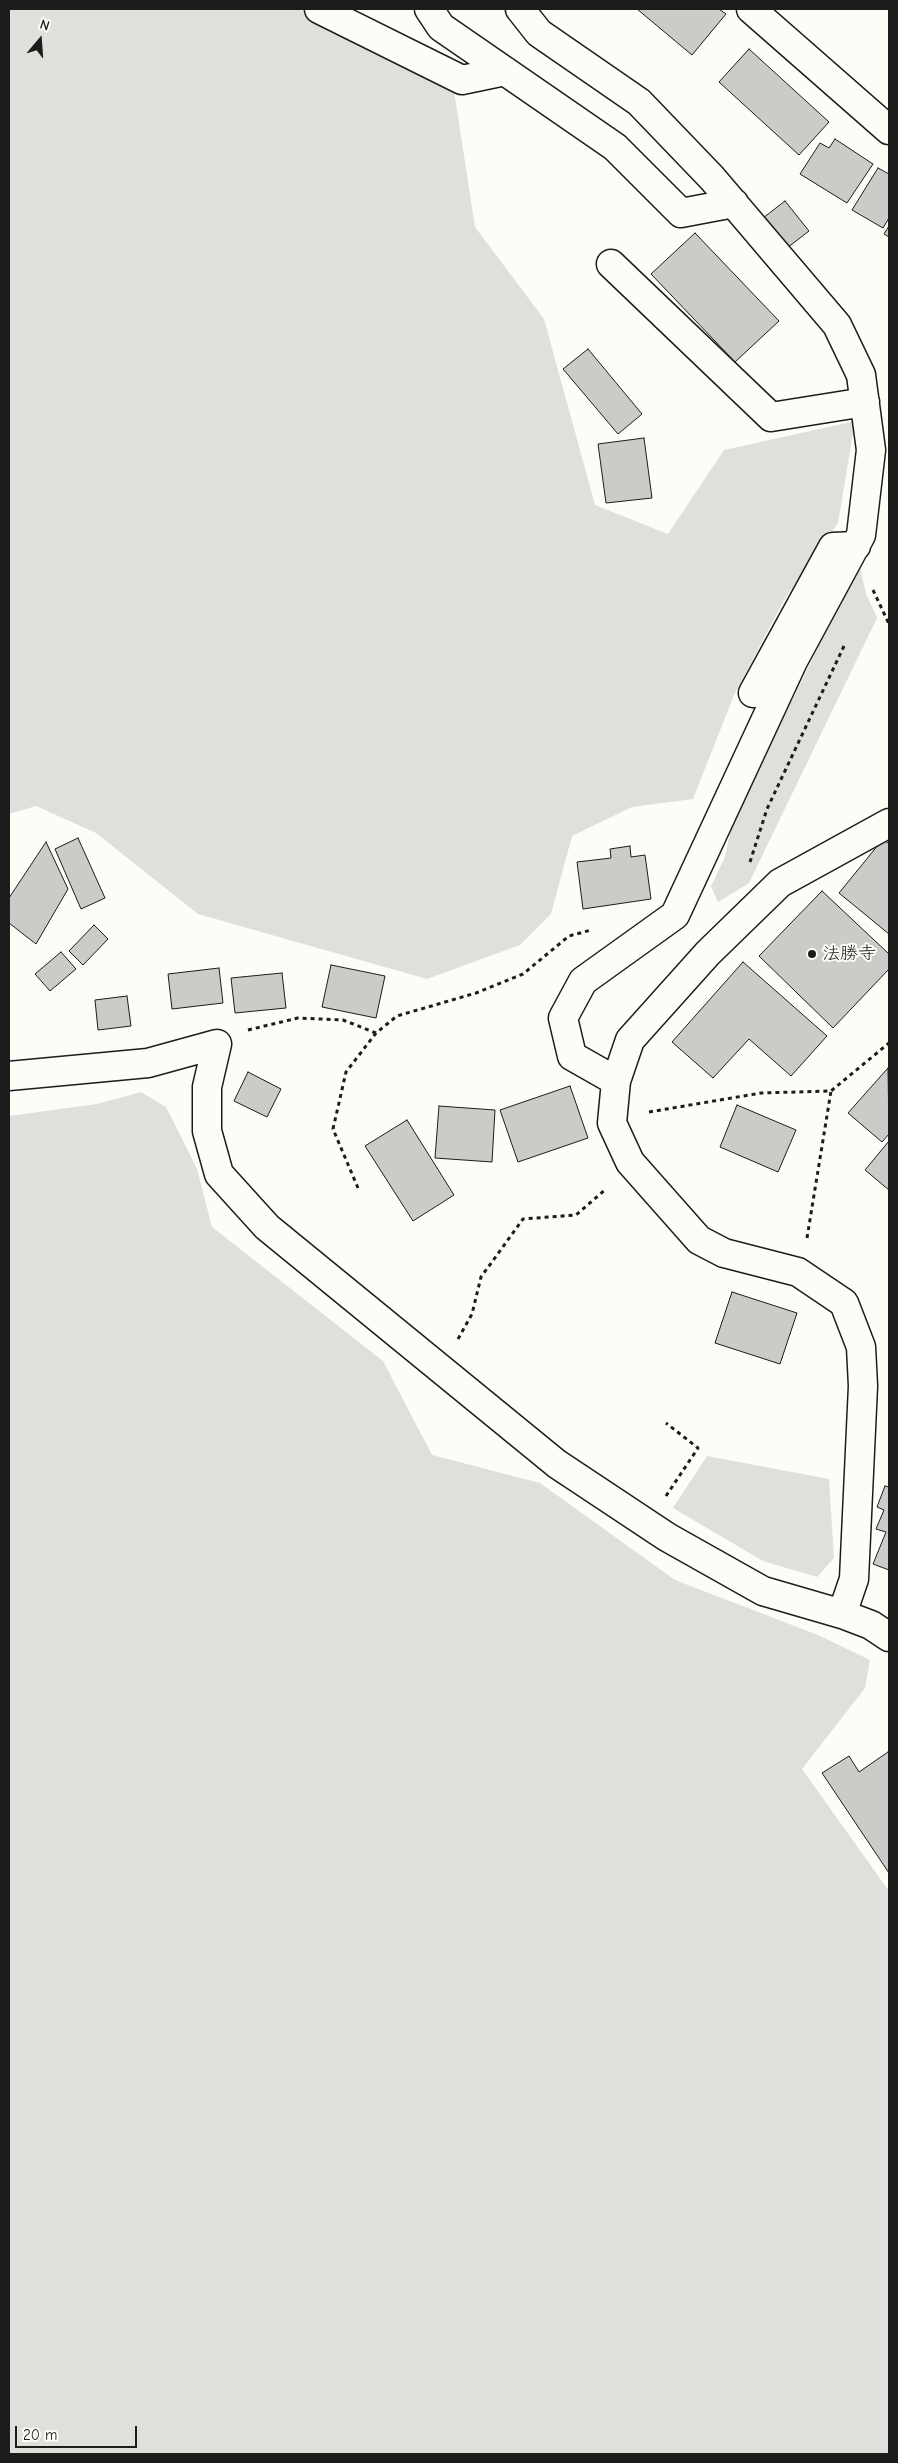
<!DOCTYPE html>
<html>
<head>
<meta charset="utf-8">
<style>
	body { margin:0 }
	#map { position:relative; width:898px; height:2463px; overflow:hidden; background:#fdfcf7; font-family:"Comic Neue",sans-serif }
	canvas { display:block }
	.frame { position:absolute; inset:0; border:10px solid #1c1c1c; pointer-events:none }
	.north { position:absolute; left:15px; top:15px; width:50px; height:50px; -webkit-text-stroke:4px #fdfcf7; paint-order:stroke; rotate:18deg; font-size:14px; font-weight:700; line-height:20px; text-align:center; color:#1c1c1c }
	.north::after { content:''; display:block; margin:auto; width:18px; height:22px; background:#1c1c1c; clip-path:polygon(50% 0,100% 100%,50% 72%,0 100%) }
	.scale { position:absolute; left:15px; top:2426px; width:122px; height:22px; box-sizing:border-box; border:2px solid #1c1c1c; border-top:0; padding-left:6px; font-size:15px; line-height:18px; white-space:nowrap; color:#1c1c1c; -webkit-text-stroke:4px #fdfcf7; paint-order:stroke }
</style>
</head>
<body>
<div id="map">
<canvas width="898" height="2463"></canvas>
<div class="frame"></div>
<div class="north">N</div>
<div class="scale">20 m</div>
</div>
<script>
const ctx = document.querySelector('canvas').getContext('2d');
ctx.lineJoin = 'round';
function fillPath(path, color) {
  ctx.fillStyle = color;
  ctx.fill(path, 'evenodd');
}
function poly(rows) {
  const path = new Path2D();
  for (const r of rows) {
    path.moveTo(r[0], r[1]);
    for (let i = 2; i < r.length; i += 2) path.lineTo(r[i], r[i + 1]);
  }
  return path;
}
function trace(path, color, width, dash) {
  ctx.strokeStyle = color;
  ctx.lineWidth = width;
  ctx.lineCap = dash ? 'butt' : 'round';
  ctx.setLineDash(dash || []);
  ctx.stroke(path);
}
function drawText(font, color, halo, rows, align = 'center') {
  ctx.font = font + ' "Comic Neue","Klee One",sans-serif';
  ctx.lineWidth = 4;
  ctx.setLineDash([]);
  ctx.textBaseline = 'middle';
  ctx.strokeStyle = halo;
  ctx.fillStyle = color;
  for (const [text, x, y, turn = 0] of rows) {
    ctx.save();
    ctx.translate(x, y);
    ctx.rotate((+turn || 0) * Math.PI / 180);
    ctx.textAlign = isNaN(turn) ? turn : align;
    if (halo) ctx.strokeText(text, 0, 0);
    ctx.fillText(text, 0, 0);
    ctx.restore();
  }
}
fillPath(poly([
	[9,9,298,9,453,84,475,227,544,319,595,505,668,534,724,450,855,421,838,523,784,600,734,695,693,799,632,807,572,836,551,914,520,945,427,979,198,914,96,833,36,806,9,814],
	[859,563,866,594,877,618,749,883,718,902,711,886,725,857,732,824],
	[141,1092,166,1107,197,1169,212,1227,383,1361,432,1455,540,1483,675,1580,818,1635,870,1660,865,1688,802,1769,889,1891,889,2454,9,2454,9,1116,97,1104],
	[707,1456,829,1479,834,1558,817,1577,763,1561,673,1508]
]), '#e0dfdb');
const building = poly([
	[637,9,719,9,726,14,692,55,637,9],
	[749,49,829,122,799,155,719,82,749,49],
	[835,139,873,164,847,203,800,174,820,143,829,148,835,139],
	[878,168,889,174,889,218,883,228,852,210,878,168],
	[785,201,809,231,787,248,763,218,785,201],
	[889,226,889,237,884,234,889,226],
	[695,233,779,321,735,362,651,274,695,233],
	[588,349,642,414,618,434,563,369,588,349],
	[644,438,652,498,606,503,598,444,644,438],
	[78,838,105,898,81,909,55,849,78,838],
	[883,839,889,844,889,934,839,893,883,839],
	[46,842,68,889,36,944,9,923,9,898,46,842],
	[630,846,631,857,645,855,651,899,583,909,577,862,611,858,610,849,630,846],
	[822,891,889,954,889,969,833,1028,759,956,822,891],
	[94,925,108,939,83,965,69,951,94,925],
	[61,952,76,969,50,991,35,974,61,952],
	[743,962,827,1036,791,1076,749,1039,713,1078,672,1042,743,962],
	[331,965,385,976,376,1018,322,1007,331,965],
	[219,968,223,1003,172,1009,168,974,219,968],
	[282,973,286,1008,235,1013,231,978,282,973],
	[127,996,131,1026,98,1030,95,1000,127,996],
	[888,1068,889,1134,882,1142,848,1113,888,1068],
	[248,1072,281,1089,267,1117,234,1101,248,1072],
	[570,1086,588,1138,518,1162,500,1110,570,1086],
	[737,1105,796,1130,778,1172,720,1147,737,1105],
	[439,1106,495,1110,492,1162,435,1158,439,1106],
	[407,1120,454,1195,413,1221,365,1146,407,1120],
	[889,1141,889,1190,865,1170,889,1141],
	[732,1292,797,1313,780,1364,715,1343,732,1292],
	[885,1486,889,1487,889,1570,873,1564,886,1532,876,1529,884,1510,877,1507,885,1486],
	[888,1752,889,1755,889,1873,822,1773,849,1756,859,1772,888,1752]
]);
fillPath(building, '#cccbc8');
trace(building, '#1c1c1c', 1);
const minor = poly([
	[319,9,462,80,505,71],
	[429,9,441,27,615,147,681,213,734,203],
	[520,9,539,33,639,102,712,178,837,325,861,375,871,450,861,535,793,661,675,915,583,981,563,1018,572,1056,616,1081],
	[751,9,889,130],
	[611,264,771,417,865,402],
	[753,693,833,547,856,546],
	[9,1076,148,1063,217,1044,207,1087,207,1131,219,1174,267,1227,557,1464,667,1537,763,1591,842,1614,871,1625,889,1637],
	[842,1614,854,1579,863,1386,861,1347,844,1303,798,1272,724,1253,699,1240,630,1162,612,1123,616,1081,630,1040,708,953,780,883,889,823]
]);
trace(minor, '#1c1c1c', 31);
trace(poly([
	[873,590,889,624],
	[750,862,767,809,844,646],
	[248,1030,298,1018,343,1020,376,1033],
	[649,1112,761,1093,831,1091,889,1043],
	[358,1188,333,1129,346,1072,376,1033,397,1016,476,993,523,974,569,936,591,930],
	[807,1238,831,1091],
	[458,1339,472,1314,481,1277,523,1219,576,1215,606,1189],
	[666,1496,698,1448,666,1423]
]), '#1c1c1c', 3, [4, 4]);
trace(minor, '#fdfcf7', 28);
for (const [x, y, r, color] of [
	[812,954,5,"#1c1c1c"]
]) {
  const dot = new Path2D();
  dot.arc(x, y, r, 0, 2 * Math.PI);
  ctx.fillStyle = color;
  ctx.fill(dot);
  trace(dot, '#fdfcf7', 2);
}
drawText('18px', '#1c1c1c', '#fdfcf7', [
	["法勝寺",822,954]
], 'left');
</script>
</body>
</html>
